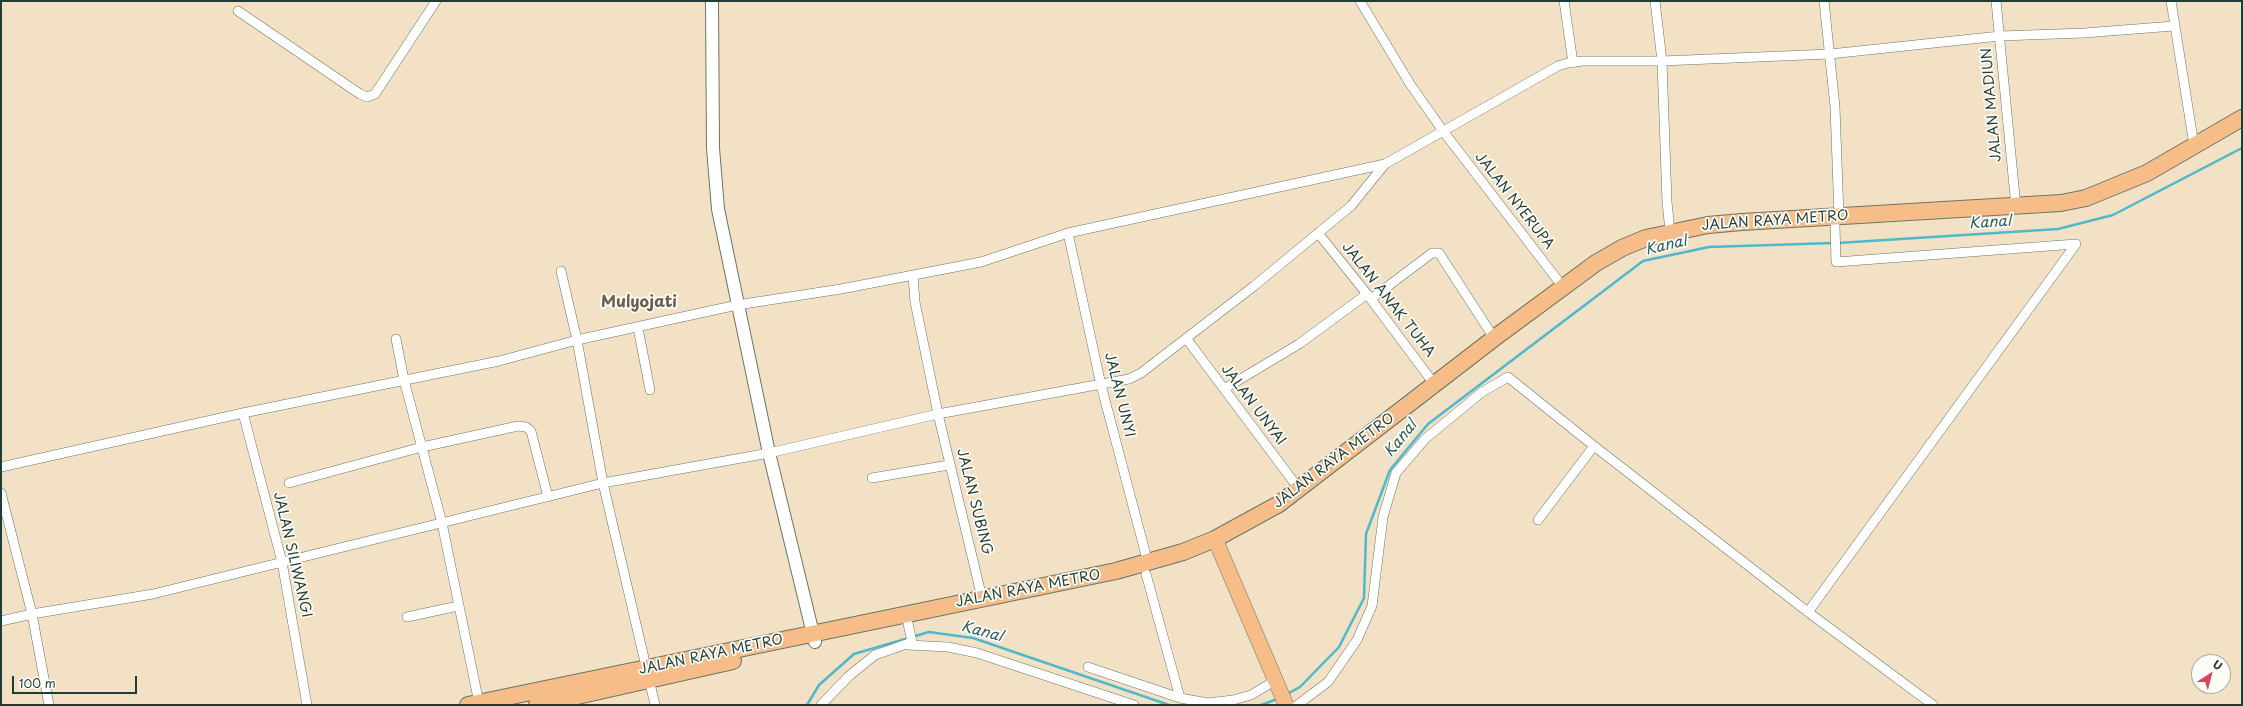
<!DOCTYPE html>
<html>
<head>
<meta charset="utf-8">
<style>
	body { margin:0 }
	#map { position:relative; width:2243px; height:706px; overflow:hidden; background:#f3e1c6; font-family:"Playpen Sans",sans-serif }
	canvas { display:block }
	.frame { position:absolute; inset:0; border:2px solid #1f3d34; pointer-events:none }
	.north { position:absolute; left:2191px; top:654px; width:40px; height:40px; box-sizing:border-box; background:#fdfcf7; border:1px solid #a4b0a9; border-radius:50%; rotate:36deg; font-size:11px; font-weight:700; line-height:16px; text-align:center; color:#1f3d34 }
	.north::after { content:''; display:block; margin:auto; width:14px; height:18px; background:#d1495b; clip-path:polygon(50% 0,100% 100%,50% 72%,0 100%) }
	.scale { position:absolute; left:12px; top:676px; width:125px; height:18px; box-sizing:border-box; border:2px solid #1f3d34; border-top:0; padding-left:5px; font-size:12px; line-height:14px; white-space:nowrap; color:#1f3d34; -webkit-text-stroke:3px #fdfcf7; paint-order:stroke }
</style>
</head>
<body>
<div id="map">
<canvas width="2243" height="706"></canvas>
<div class="frame"></div>
<div class="north">U</div>
<div class="scale">100 m</div>
</div>
<script>
const ctx = document.querySelector('canvas').getContext('2d');
ctx.lineJoin = 'round';
function poly(rows) {
  const path = new Path2D();
  for (const r of rows) {
    path.moveTo(r[0], r[1]);
    for (let i = 2; i < r.length; i += 2) path.lineTo(r[i], r[i + 1]);
  }
  return path;
}
function trace(path, color, width, dash) {
  ctx.strokeStyle = color;
  ctx.lineWidth = width;
  ctx.lineCap = dash ? 'butt' : 'round';
  ctx.setLineDash(dash || []);
  ctx.stroke(path);
}
function drawText(font, color, halo, rows, align = 'center') {
  ctx.font = font + ' "Playpen Sans",sans-serif';
  ctx.lineWidth = 3.5;
  ctx.setLineDash([]);
  ctx.textBaseline = 'middle';
  ctx.strokeStyle = halo;
  ctx.fillStyle = color;
  for (const [text, x, y, turn = 0] of rows) {
    ctx.save();
    ctx.translate(x, y);
    ctx.rotate((+turn || 0) * Math.PI / 180);
    ctx.textAlign = isNaN(turn) ? turn : align;
    if (halo) ctx.strokeText(text, 0, 0);
    ctx.fillText(text, 0, 0);
    ctx.restore();
  }
}
trace(poly([
	[1838,243,2058,229,2113,215,2242,148],
	[1287,694,1300,687,1339,647,1364,598,1366,534,1390,470,1428,424,1643,261,1709,247,1833,243],
	[807,705,819,685,854,654,929,632,973,638,1169,705],
	[1261,705,1277,699]
]), '#4fb8cc', 2.5);
const minor = poly([
	[1360,1,1410,84,1443,131,1563,287],
	[1564,1,1573,63],
	[1655,1,1662,61,1667,202,1670,231],
	[1824,1,1835,107,1839,216],
	[1996,1,2016,207],
	[2171,1,2194,145],
	[238,11,360,94,367,97,375,94,436,1],
	[1835,225,1836,262,2076,244],
	[1068,233,1101,385,1148,563],
	[1318,233,1367,294,1435,385],
	[561,271,577,340,603,483,655,705],
	[913,276,915,302,938,414,982,598],
	[1371,299,1432,253,1439,253,1494,338],
	[638,328,650,390],
	[1186,338,1299,489],
	[396,339,404,380,442,523,479,703],
	[1224,389,1299,344,1367,294],
	[243,413,282,562,307,705],
	[1594,446,1808,612,1933,705],
	[1,467,243,413,499,361,577,340,737,305,841,289,981,262,1068,233,1385,164],
	[872,478,949,465],
	[289,483,422,447,518,426,526,427,531,431,548,497],
	[1,493,32,614,49,705],
	[1146,574,1180,698,1208,703,1233,700,1251,695,1276,680],
	[1808,612,2076,244],
	[407,617,458,606],
	[1,621,32,614,153,594,603,483,769,453,938,414,1129,379,1141,373,1254,286,1351,206,1385,164,1558,66,1568,63,1583,61,1662,61,1830,54,2000,36,2084,33,2174,26],
	[908,645,948,647,977,653,1134,705],
	[1088,667,1180,698],
	[821,705,849,676,875,655,912,642,907,619],
	[1297,705,1328,682,1357,640,1372,606,1383,517,1396,473,1425,439,1482,392,1508,377,1594,446,1538,520]
]);
const tertiary = poly([
	[712,1,713,148,718,209,769,453,815,642]
]);
const primary = poly([
	[1215,539,1286,705]
]);
const trunk = poly([
	[468,705,1116,571,1183,552,1215,539,1279,504,1497,336,1596,263,1622,248,1646,238,1708,225,1742,222,2061,203,2086,198,2147,173,2242,118],
	[537,705,733,661]
]);
trace(minor, '#697667', 10);
trace(tertiary, '#697667', 14);
trace(primary, '#697667', 16);
trace(trunk, '#697667', 18);
trace(minor, '#fff', 9);
trace(tertiary, '#fff', 12);
trace(primary, '#f7bd88', 15);
trace(trunk, '#f7bd88', 16);
drawText('14px', '#1f3d34', '#fdfcf7', [
	["JALAN MADIUN",1992,105,-95],
	["JALAN NYERUPA",1514,201,52],
	["JALAN RAYA METRO",1775,221,-4],
	["JALAN ANAK TUHA",1388,300,52],
	["JALAN UNYI",1119,395,76],
	["JALAN UNYAI",1253,405,53],
	["JALAN RAYA METRO",1334,461,-37],
	["JALAN SUBING",974,502,76],
	["JALAN SILIWANGI",292,555,77],
	["JALAN RAYA METRO",1028,589,-11],
	["JALAN RAYA METRO",711,655,-12]
]);
drawText('italic 15px', '#2d6262', '#fdfcf7', [
	["Kanal",1990,223,-4],
	["Kanal",1666,246,-13],
	["Kanal",1401,439,-51],
	["Kanal",982,632,15]
]);
drawText('bold 16px', '#67624d', '#fdfcf7', [
	["Mulyojati",639,303]
]);
</script>
</body>
</html>
